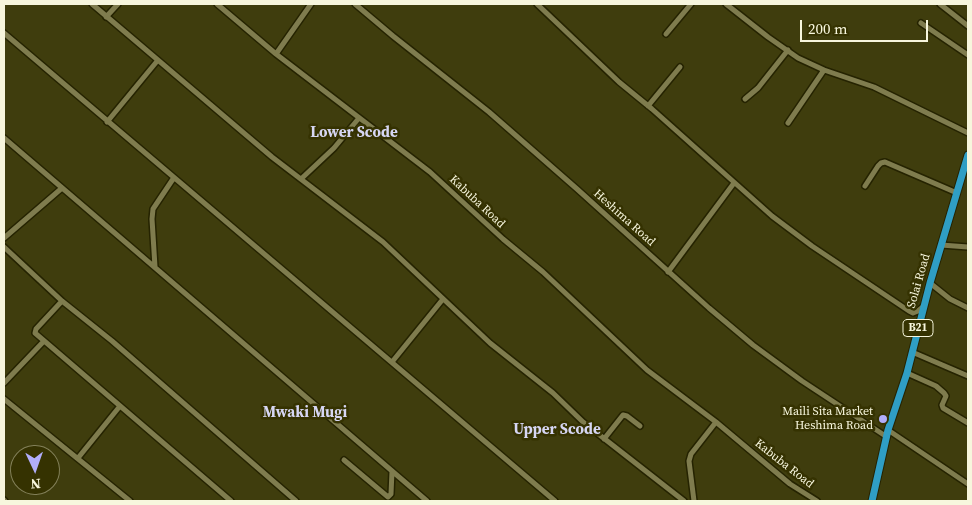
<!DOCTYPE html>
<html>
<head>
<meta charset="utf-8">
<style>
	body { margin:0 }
	#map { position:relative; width:972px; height:505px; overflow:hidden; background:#3f3d0d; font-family:"Source Serif 4",serif }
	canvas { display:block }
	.frame { position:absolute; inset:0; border:5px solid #f7f6dd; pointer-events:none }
	.north { position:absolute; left:10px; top:445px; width:50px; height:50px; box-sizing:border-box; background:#353201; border:1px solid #838059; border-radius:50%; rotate:177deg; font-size:14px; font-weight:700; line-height:20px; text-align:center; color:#f7f6dd }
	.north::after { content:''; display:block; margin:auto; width:18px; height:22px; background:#b1adfa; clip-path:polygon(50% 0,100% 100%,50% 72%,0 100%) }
	.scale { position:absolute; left:800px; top:20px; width:128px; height:22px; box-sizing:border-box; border:2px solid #f7f6dd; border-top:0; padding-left:6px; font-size:15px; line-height:18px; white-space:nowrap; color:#f7f6dd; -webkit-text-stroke:4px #353201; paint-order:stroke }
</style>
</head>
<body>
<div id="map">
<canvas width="972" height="505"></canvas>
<div class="frame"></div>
<div class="north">N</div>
<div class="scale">200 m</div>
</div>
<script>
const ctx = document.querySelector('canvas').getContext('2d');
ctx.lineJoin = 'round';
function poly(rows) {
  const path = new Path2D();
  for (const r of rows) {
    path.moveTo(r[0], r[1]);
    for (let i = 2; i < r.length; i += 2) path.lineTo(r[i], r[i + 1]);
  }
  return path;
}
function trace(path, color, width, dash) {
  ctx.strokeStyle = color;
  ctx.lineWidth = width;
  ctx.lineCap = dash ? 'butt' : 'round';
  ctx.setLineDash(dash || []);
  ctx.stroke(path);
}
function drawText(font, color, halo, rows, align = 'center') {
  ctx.font = font + ' "Source Serif 4",serif';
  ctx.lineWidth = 5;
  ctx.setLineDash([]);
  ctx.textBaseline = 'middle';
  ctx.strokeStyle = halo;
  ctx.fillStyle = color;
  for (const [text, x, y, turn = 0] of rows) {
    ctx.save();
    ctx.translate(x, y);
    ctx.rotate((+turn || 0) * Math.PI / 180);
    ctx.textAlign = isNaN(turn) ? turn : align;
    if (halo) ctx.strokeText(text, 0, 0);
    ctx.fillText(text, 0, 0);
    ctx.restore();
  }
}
const minor = poly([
	[92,4,272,157,383,242,490,343,553,393,583,422,684,501],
	[217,4,276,54,430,172,503,239,543,272,647,370,716,422,790,484,817,501],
	[355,4,393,36,489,112,577,189,709,308,753,345,802,381,887,437],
	[537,4,619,82,652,109,772,216,812,246,909,311,913,313,918,311,924,306],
	[726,4,768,37,798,58,824,70,874,87,968,133],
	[940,4,968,26],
	[106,17,118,4],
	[921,23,968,55],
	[4,33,555,501],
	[666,34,691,4],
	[276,54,311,4],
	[745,99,758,88,788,50],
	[648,106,680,67],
	[107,122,158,60],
	[788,123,824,70],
	[4,138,427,501],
	[301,179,334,148,359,118],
	[865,186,878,166,881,163,885,162,957,193],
	[4,238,62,188],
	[941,245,968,247],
	[4,247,62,301,112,341,296,501],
	[155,267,152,219,153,209,173,179],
	[668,272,734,183],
	[930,283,950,299,968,308],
	[62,301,36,329,35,333,231,501],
	[912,352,968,376],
	[392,362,443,299],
	[907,373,936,386,944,393,946,396,942,405,943,408,968,423],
	[4,383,44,341],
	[4,399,130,501],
	[888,430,968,484],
	[604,439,623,415,627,416,640,426],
	[78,458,120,406],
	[344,460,388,497,391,494,392,471],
	[4,500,5,501],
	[694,501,689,461,691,454,716,422]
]);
const highway = poly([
	[872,501,888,430,907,373,930,283,968,155]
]);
trace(minor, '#252301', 8);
trace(highway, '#252301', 9);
trace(minor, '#7f7c4e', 5);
trace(highway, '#2f9ec4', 7);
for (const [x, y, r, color] of [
	[883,419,5,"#b1adfa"]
]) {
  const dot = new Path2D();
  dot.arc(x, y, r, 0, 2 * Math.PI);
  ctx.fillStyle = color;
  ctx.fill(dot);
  trace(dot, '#353201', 2);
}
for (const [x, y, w] of [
	[918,328,30]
]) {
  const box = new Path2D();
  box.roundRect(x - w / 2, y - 8.5, w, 17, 4);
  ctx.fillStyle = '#353201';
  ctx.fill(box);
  trace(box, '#f7f6dd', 1);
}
drawText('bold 11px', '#f7f6dd', null, [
	["B21",918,328]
]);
drawText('12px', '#f7f6dd', '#353201', [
	["Kabuba Road",477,202,43],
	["Heshima Road",624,218,42],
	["Solai Road",919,281,-74],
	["Kabuba Road",784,464,38]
]);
drawText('12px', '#f7f6dd', '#353201', [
	["Maili Sita Market",873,412],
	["Heshima Road",873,426]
], 'right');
drawText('bold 15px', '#d6d6f3', '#353201', [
	["Lower Scode",354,133],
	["Mwaki Mugi",305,413],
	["Upper Scode",557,430]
]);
</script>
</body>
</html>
